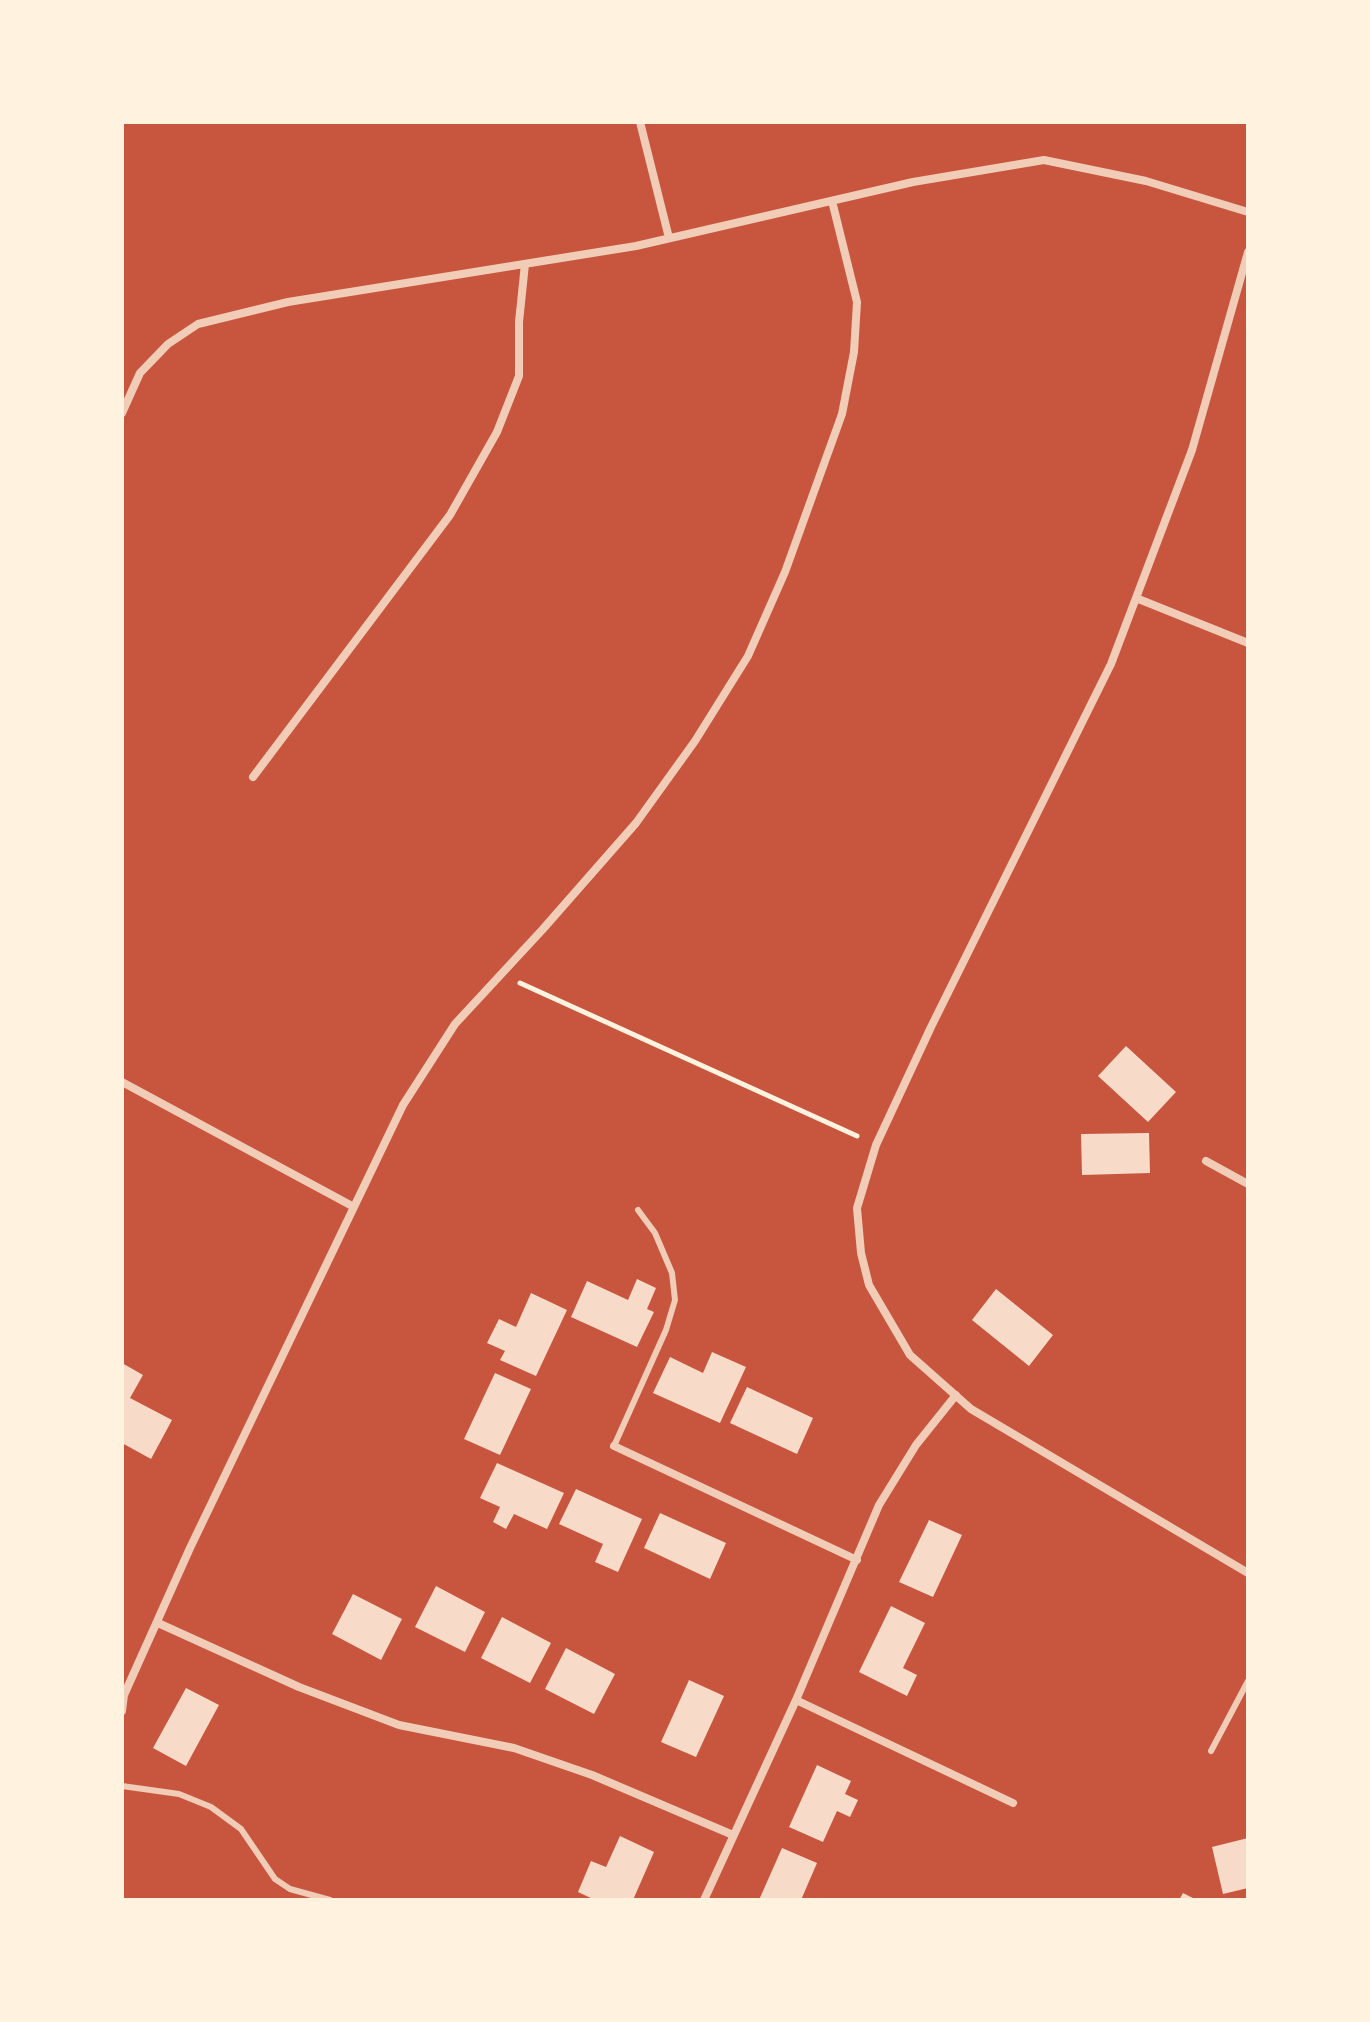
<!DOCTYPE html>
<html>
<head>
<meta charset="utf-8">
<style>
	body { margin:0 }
	#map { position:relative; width:1370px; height:2022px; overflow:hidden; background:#c8553d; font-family:"Sofia Sans Condensed",sans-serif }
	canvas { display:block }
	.frame { position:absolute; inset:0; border:124px solid #fff3e0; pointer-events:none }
</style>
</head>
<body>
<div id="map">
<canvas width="1370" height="2022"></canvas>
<div class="frame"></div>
</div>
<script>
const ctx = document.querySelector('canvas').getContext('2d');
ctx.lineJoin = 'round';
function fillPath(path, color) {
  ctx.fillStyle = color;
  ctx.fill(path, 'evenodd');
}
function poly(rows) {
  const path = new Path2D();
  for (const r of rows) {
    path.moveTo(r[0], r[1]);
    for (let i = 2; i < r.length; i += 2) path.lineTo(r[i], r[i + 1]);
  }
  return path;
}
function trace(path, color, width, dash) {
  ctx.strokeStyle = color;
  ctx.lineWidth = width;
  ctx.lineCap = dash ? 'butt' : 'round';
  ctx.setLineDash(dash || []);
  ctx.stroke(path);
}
fillPath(poly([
	[1126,1046,1176,1092,1148,1122,1098,1076],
	[1149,1133,1150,1173,1082,1175,1081,1134],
	[637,1279,656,1288,647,1309,654,1312,637,1347,571,1317,587,1281,628,1300],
	[996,1289,1053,1335,1029,1366,972,1320],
	[531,1293,567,1310,536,1376,500,1360,505,1351,487,1343,499,1319,516,1327],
	[712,1352,746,1367,720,1423,653,1393,670,1357,703,1373],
	[122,1363,143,1375,130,1398,172,1420,151,1459,122,1443],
	[495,1373,531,1389,500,1455,464,1439],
	[747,1387,813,1418,797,1454,730,1423],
	[497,1463,564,1493,547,1529,514,1514,506,1529,493,1522,500,1507,480,1498],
	[576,1489,642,1519,618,1572,595,1562,603,1544,559,1524],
	[660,1513,726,1543,710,1579,644,1548],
	[929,1520,962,1535,933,1597,899,1582],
	[436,1586,485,1612,465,1652,415,1627],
	[353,1594,402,1619,381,1660,332,1634],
	[891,1606,925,1623,903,1668,917,1675,907,1696,859,1672],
	[502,1617,551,1643,530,1683,481,1658],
	[566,1648,615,1674,594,1714,545,1689],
	[689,1680,724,1696,696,1757,661,1742],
	[186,1688,219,1705,186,1766,153,1748],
	[817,1765,851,1781,845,1794,858,1800,850,1817,837,1811,823,1842,789,1827],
	[620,1836,654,1852,633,1900,595,1900,578,1892,591,1861,606,1867],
	[1248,1838,1248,1888,1223,1894,1212,1847],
	[782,1848,817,1863,801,1900,759,1900],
	[1183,1893,1197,1900,1179,1900]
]), '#f7dbc8');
trace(poly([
	[520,983,857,1136]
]), '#fff3e0', 5);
trace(poly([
	[614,1446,666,1330,675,1300,672,1273,655,1233,638,1210],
	[1211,1751,1248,1681],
	[122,1786,179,1794,211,1807,241,1829,275,1879,290,1889,330,1900]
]), '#f1ccb7', 6);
trace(poly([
	[640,122,669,238],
	[1248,252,1192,450,1111,664,931,1027,876,1145,857,1208,861,1253,869,1285,910,1355,971,1409,1248,1573],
	[122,413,140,373,168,344,198,324,288,302,636,246,913,182,1044,160,1146,181,1248,212],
	[1136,598,1248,643],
	[253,777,450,515,497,432,519,376,519,322,525,264],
	[122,1082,354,1207],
	[1206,1161,1248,1184],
	[614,1446,857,1560],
	[158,1623,299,1687,399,1725,514,1748,592,1775,733,1835],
	[796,1700,1013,1803],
	[122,1711,124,1695,190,1548,403,1105,455,1024,543,929,636,823,695,741,748,656,785,572,842,414,854,352,857,302,832,201],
	[704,1900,796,1700,879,1505,916,1445,956,1395]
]), '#f1ccb7', 8);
</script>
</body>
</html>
